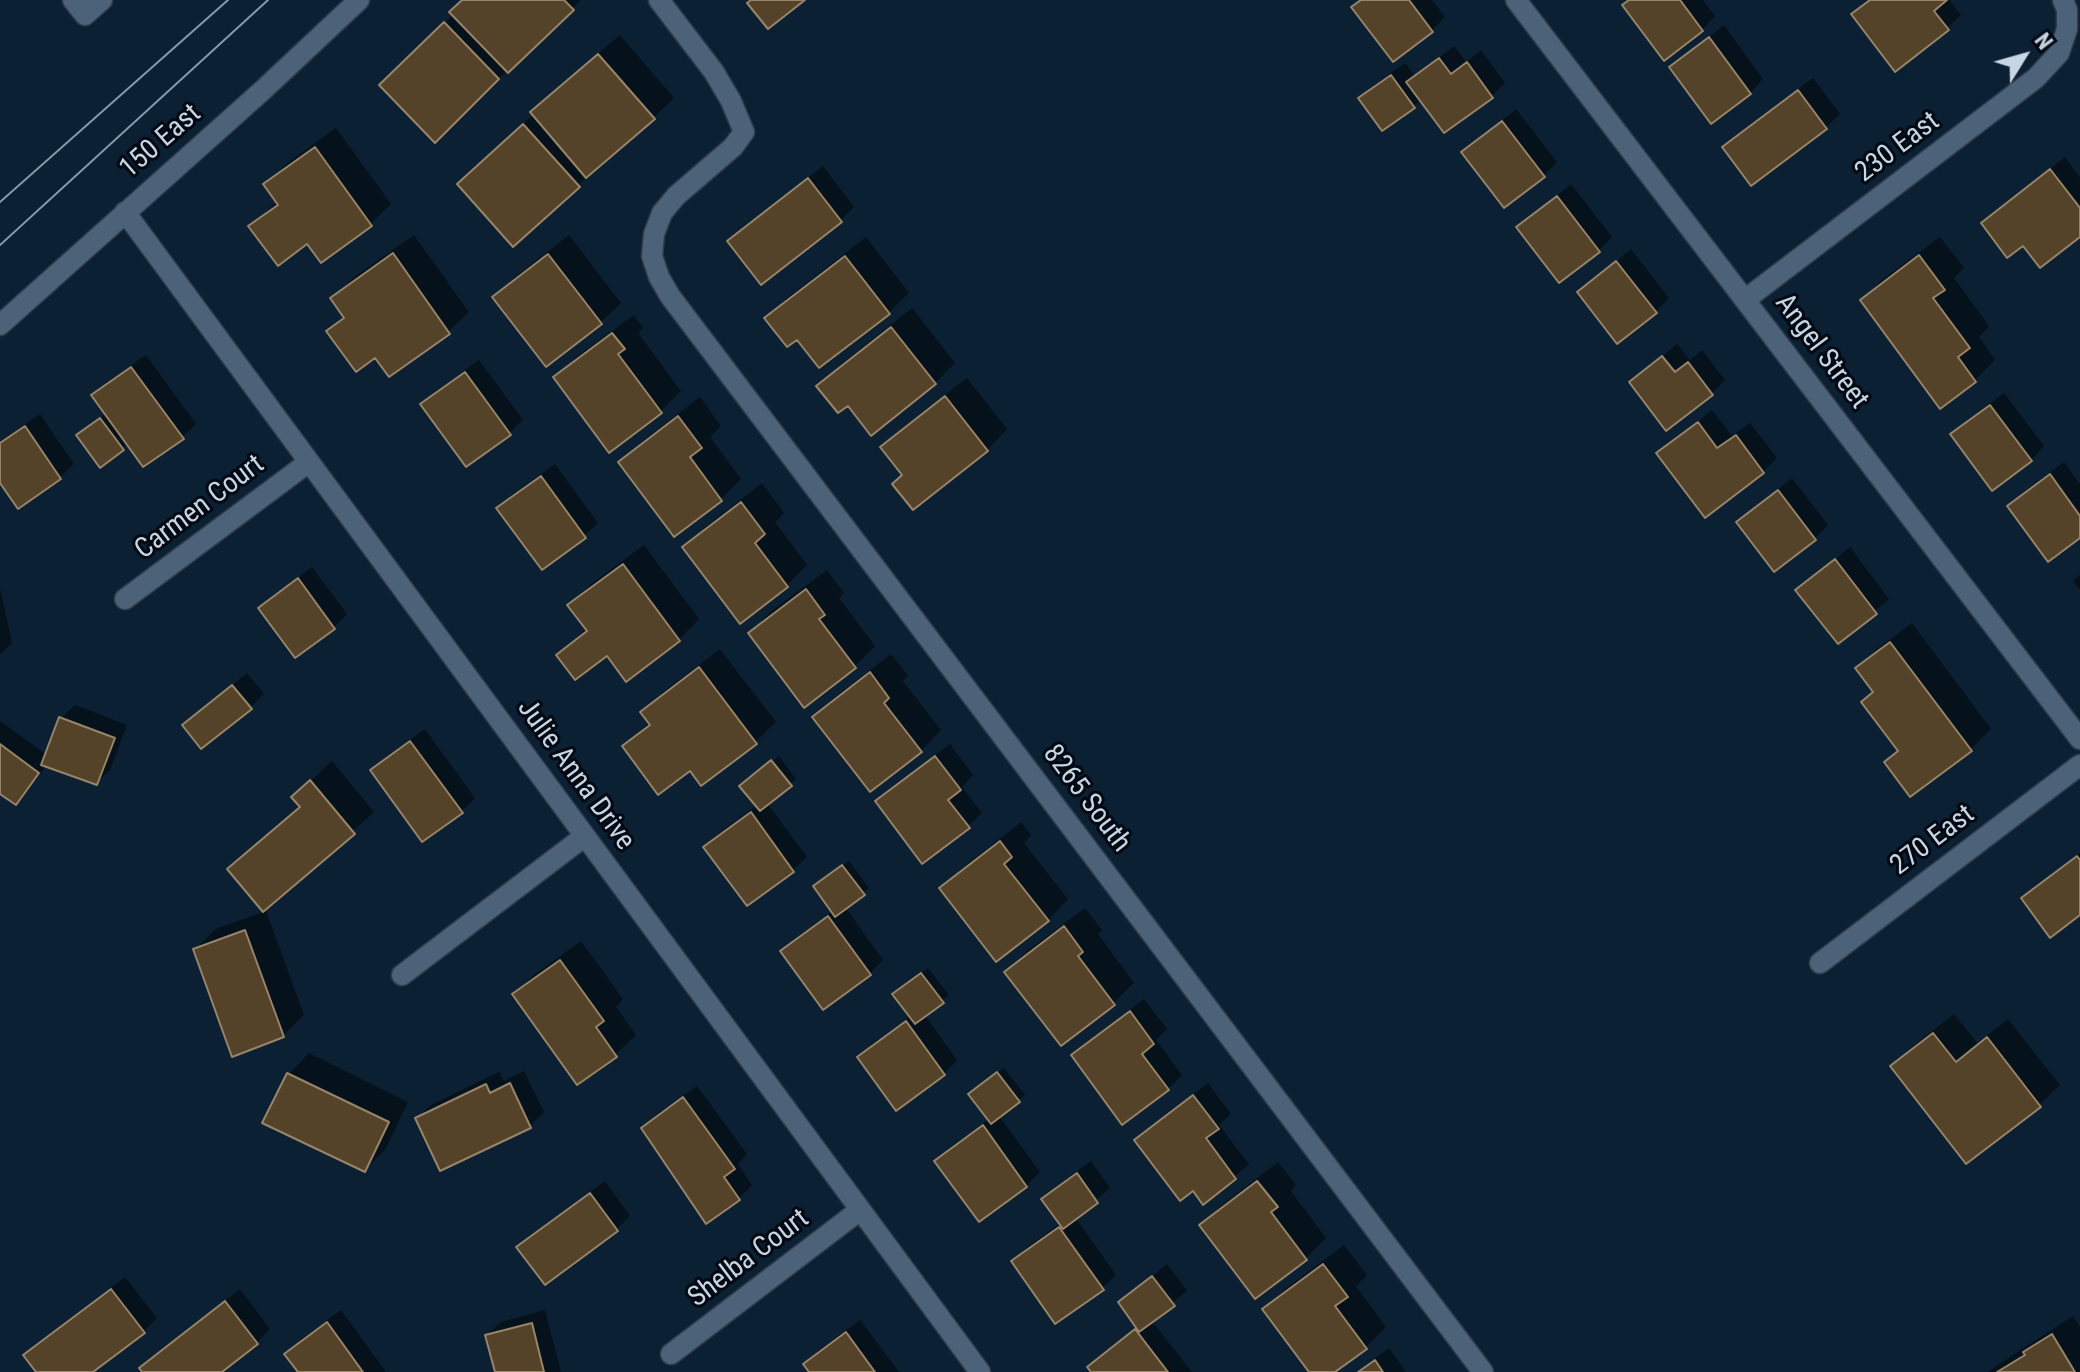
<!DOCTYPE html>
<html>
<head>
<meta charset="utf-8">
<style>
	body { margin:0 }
	#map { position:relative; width:2080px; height:1372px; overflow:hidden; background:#0b2033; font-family:"Roboto Condensed",sans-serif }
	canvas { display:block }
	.north { position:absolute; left:1984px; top:16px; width:80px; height:80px; -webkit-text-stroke:6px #030912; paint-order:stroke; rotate:53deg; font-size:22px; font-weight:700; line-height:32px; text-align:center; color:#c8d5e3 }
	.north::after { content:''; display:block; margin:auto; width:28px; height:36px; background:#c8d5e3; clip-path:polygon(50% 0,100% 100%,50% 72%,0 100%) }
</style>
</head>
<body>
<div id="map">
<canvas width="2080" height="1372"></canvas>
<div class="north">N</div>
</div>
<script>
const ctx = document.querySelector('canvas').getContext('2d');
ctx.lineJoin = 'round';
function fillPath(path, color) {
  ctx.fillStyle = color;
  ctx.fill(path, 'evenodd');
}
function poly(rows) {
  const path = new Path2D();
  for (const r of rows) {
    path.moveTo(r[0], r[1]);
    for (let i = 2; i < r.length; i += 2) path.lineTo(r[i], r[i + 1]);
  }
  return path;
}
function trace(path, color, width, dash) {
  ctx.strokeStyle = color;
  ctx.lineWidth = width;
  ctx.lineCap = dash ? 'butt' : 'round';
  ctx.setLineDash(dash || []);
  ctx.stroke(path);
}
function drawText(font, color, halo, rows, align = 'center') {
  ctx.font = font + ' "Roboto Condensed",sans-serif';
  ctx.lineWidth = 6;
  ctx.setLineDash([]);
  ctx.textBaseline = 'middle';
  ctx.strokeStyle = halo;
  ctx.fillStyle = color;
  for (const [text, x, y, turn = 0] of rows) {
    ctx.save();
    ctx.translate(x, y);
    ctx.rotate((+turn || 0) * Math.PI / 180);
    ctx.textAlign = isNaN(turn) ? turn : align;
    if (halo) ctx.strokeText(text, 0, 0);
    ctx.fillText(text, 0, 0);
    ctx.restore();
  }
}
fillPath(poly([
	[464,0,581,0,435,140,382,85,454,14],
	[1361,0,1432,0,1445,17,1432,30],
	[1630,0,1703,0,1715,16,1702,30],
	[1869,0,1949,0,1961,15,1947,28,1854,15],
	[1724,25,1763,79,1750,93,1672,67],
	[620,35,674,98,653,118,578,185,479,164,534,114,532,112,553,92],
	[1454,46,1466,62,1481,50,1505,83,1491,97,1421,99,1413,107,1361,99,1374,85,1405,63,1415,76],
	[1813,78,1840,114,1826,127,1752,183,1725,148,1738,134],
	[1516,109,1557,162,1543,176,1464,152],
	[336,128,391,204,370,224,308,241,251,226,278,201,266,184,286,164],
	[2065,157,2080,178,2080,235,2024,243,1984,223,1997,210],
	[823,166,854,207,841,220,761,282,730,241,743,228],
	[1571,184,1612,237,1598,251,1519,227],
	[414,235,469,312,448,332,376,355,329,331,345,315,333,298,353,278],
	[569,235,621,303,600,323,495,297,515,277],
	[866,237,909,293,888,313,797,337,767,318,787,298],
	[1940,237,1964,268,1954,278,1989,326,1979,337,1995,360,1975,380,1941,406,1862,300,1883,279],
	[1631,249,1669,298,1656,311,1579,293],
	[912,308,955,363,935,383,848,403,818,386,839,366],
	[634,315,643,328,638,333,681,391,661,411,609,450,556,378,576,357],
	[1677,344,1690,360,1702,350,1725,380,1711,394,1631,382],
	[146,355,196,424,182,437,128,443,123,448,85,429,107,413,94,395,107,382],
	[479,360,523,420,509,433,422,405,436,391],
	[967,378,1007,429,987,450,904,474,883,447,903,427],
	[2004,393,2044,446,2031,460,1992,488,1952,435,1966,421],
	[700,397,721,426,710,437,741,479,721,499,675,534,620,462,641,442],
	[1712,410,1732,436,1750,423,1777,458,1763,472,1705,515,1659,454],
	[40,414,74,464,60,477,18,506,0,479,0,441],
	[2064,462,2080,484,2080,536,2010,506,2023,492],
	[555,464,598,523,584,536,499,508,512,495],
	[1792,478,1828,525,1814,539,1739,522],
	[762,483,784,513,775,522,807,565,787,585,685,547,705,527],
	[644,545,699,619,679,640,608,653,559,655,587,628,570,606,590,585],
	[1850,547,1889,599,1838,642,1798,590],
	[312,567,347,614,334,627,295,656,260,608,274,595],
	[827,570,844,593,839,598,875,646,855,666,750,633,770,612],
	[2080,574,2080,590,2073,581],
	[0,588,12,643,0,655],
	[1912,623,1991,729,1971,749,1910,794,1886,763,1900,749,1875,691,1858,669,1878,648],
	[720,649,776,722,755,742,690,768,624,746,650,722,643,712,663,692],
	[891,654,908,676,903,681,941,730,921,751,815,717,835,697],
	[247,673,264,694,250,708,185,725],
	[75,705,127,725,110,770,96,783,47,765,16,802,0,791,0,721,47,755,61,718],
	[425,729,475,798,462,811,372,770,386,757],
	[950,744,973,775,962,787,982,813,968,826,877,801,891,788],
	[779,756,796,779,767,803,807,857,793,870,748,903,706,847,719,833,757,805,748,780],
	[332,761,374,812,265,908,304,1015,283,1036,195,949,216,929,265,911,230,869,301,805,294,797],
	[1021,822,1031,835,1024,843,1068,899,1048,920,942,888,962,868],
	[2080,853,2080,913,2024,899,2037,885],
	[849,861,869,888,845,907,883,960,870,973,823,1007,783,951,797,937,833,911,822,880],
	[1085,908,1102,930,1098,934,1134,983,1114,1003,1061,1043,1006,972,1027,951],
	[581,941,623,999,616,1007,636,1035,615,1055,514,994,535,974],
	[928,968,949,995,924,1014,957,1060,944,1074,860,1057,873,1043,911,1016,901,988],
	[1144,999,1167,1029,1156,1040,1182,1075,1168,1089,1123,1122,1073,1055,1087,1042],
	[1954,1014,1977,1043,2008,1019,2060,1085,2039,1105,1893,1067,1913,1046],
	[309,1053,408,1102,385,1150,365,1170,265,1122,289,1074],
	[1004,1068,1025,1095,999,1116,1040,1172,1026,1186,979,1219,937,1161,950,1147,989,1119,977,1088],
	[524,1071,544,1112,530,1126,441,1168,417,1118,431,1105,499,1072,504,1081],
	[1208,1083,1231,1114,1219,1125,1249,1164,1204,1202,1194,1188,1137,1140,1150,1127],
	[697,1086,747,1154,738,1164,752,1185,739,1198,643,1128,657,1114],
	[1091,1161,1110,1188,1075,1217,1116,1275,1102,1288,1014,1261,1027,1247,1061,1223,1043,1199,1057,1186],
	[1278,1162,1296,1185,1291,1191,1326,1238,1306,1258,1255,1297,1201,1225,1222,1205],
	[605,1181,630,1216,617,1229,546,1283,519,1247,532,1234],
	[1344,1245,1367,1275,1356,1286,1386,1327,1366,1347,1332,1372,1311,1372,1264,1309,1285,1289],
	[1167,1264,1187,1291,1151,1320,1192,1372,1094,1372,1090,1367,1138,1326,1120,1302],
	[125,1277,157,1318,143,1332,90,1372,38,1372,26,1355,39,1342],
	[240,1289,270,1329,257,1342,219,1372,145,1372,142,1368,156,1355],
	[341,1310,386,1372,300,1372,287,1354,300,1340],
	[545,1310,561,1372,497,1372,487,1335,501,1322],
	[2073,1316,2080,1327,2080,1372,1987,1372],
	[860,1320,899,1372,812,1372,806,1364,819,1350],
	[1389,1348,1406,1372,1356,1372]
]), '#0007');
const building = poly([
	[462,0,564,0,574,10,508,73,449,12,462,0],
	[751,0,805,0,768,29,747,3,751,0],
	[1361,0,1409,0,1433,32,1393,62,1351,7,1361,0],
	[1629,0,1680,0,1703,31,1664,61,1622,5,1629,0],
	[1870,0,1947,0,1934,11,1949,30,1895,72,1851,14,1870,0],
	[444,22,499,79,435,143,379,85,444,22],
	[1709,37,1751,94,1711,124,1669,67,1709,37],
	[598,54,655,119,586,178,530,112,598,54],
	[1439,58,1451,74,1467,62,1493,98,1444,133,1406,82,1439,58],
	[1391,75,1415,108,1382,131,1358,98,1391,75],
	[1798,90,1827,129,1751,186,1722,147,1798,90],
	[1502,121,1545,177,1504,208,1461,152,1502,121],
	[523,124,580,187,513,247,457,184,523,124],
	[315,147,372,226,321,263,307,244,278,266,248,226,278,205,263,184,315,147],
	[2050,169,2080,208,2080,237,2040,268,2023,246,2007,258,1981,223,2050,169],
	[808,178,842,222,761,285,727,241,808,178],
	[1557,196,1600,252,1559,283,1516,227,1557,196],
	[393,253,450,334,389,377,375,358,356,372,326,331,344,318,330,298,393,253],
	[548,254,602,324,546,367,492,297,548,254],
	[1919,255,1945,290,1933,298,1970,348,1958,357,1976,382,1940,409,1860,300,1919,255],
	[845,256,890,314,819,368,797,340,787,347,764,318,845,256],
	[1616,261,1657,313,1617,344,1577,292,1616,261],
	[891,327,936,384,871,436,848,406,838,413,816,386,891,327],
	[612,333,625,349,618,354,662,413,609,453,553,377,612,333],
	[1662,356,1675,372,1688,362,1713,395,1666,431,1629,382,1662,356],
	[131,367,184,439,143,467,91,395,131,367],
	[465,372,511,435,466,467,420,404,465,372],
	[945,396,988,451,913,510,892,484,902,475,880,447,945,396],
	[1990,405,2032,461,1992,491,1950,434,1990,405],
	[678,416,702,448,690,457,722,501,674,537,618,462,678,416],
	[100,418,124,450,100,468,76,435,100,418],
	[1698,422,1717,448,1736,435,1764,473,1705,518,1656,453,1698,422],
	[25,426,61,479,18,509,0,483,0,443,25,426],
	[2050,474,2080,516,2080,538,2048,562,2007,506,2050,474],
	[541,476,586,538,542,570,496,508,541,476],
	[1778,490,1816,540,1774,572,1736,522,1778,490],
	[741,502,765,534,755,543,788,587,740,624,682,547,741,502],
	[1835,559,1877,614,1838,644,1795,590,1835,559],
	[623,564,680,641,626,682,607,656,575,680,556,655,587,631,567,605,623,564],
	[298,578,335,629,295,658,258,608,298,578],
	[806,589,825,615,819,619,856,668,804,708,748,633,806,589],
	[1890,642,1972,751,1910,797,1884,762,1898,751,1861,702,1873,692,1855,668,1890,642],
	[699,667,757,744,701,786,690,771,658,795,622,746,650,725,640,712,699,667],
	[870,672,889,698,884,703,922,752,870,792,812,717,870,672],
	[232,685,252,709,201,749,182,725,232,685],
	[59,717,115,738,97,785,41,765,59,717],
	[410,741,463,813,422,842,370,770,410,741],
	[0,744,39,773,16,805,0,794,0,744],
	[935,756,961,790,948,800,970,828,922,864,875,801,935,756],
	[771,760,792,786,760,811,739,786,771,760],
	[310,780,355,834,263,912,227,869,300,807,291,797,310,780],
	[751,812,794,872,747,906,703,847,751,812],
	[1000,841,1012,857,1004,864,1049,921,996,962,939,888,1000,841],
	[2077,856,2080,860,2080,915,2050,938,2021,898,2077,856],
	[842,865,865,895,835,917,813,886,842,865],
	[828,916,871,975,823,1010,780,951,828,916],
	[1064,926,1083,952,1078,956,1115,1005,1061,1046,1004,972,1064,926],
	[245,930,284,1037,232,1057,193,949,245,930],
	[560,960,604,1021,596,1027,617,1057,577,1085,512,994,560,960],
	[921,973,944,1003,915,1024,892,994,921,973],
	[1130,1011,1154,1044,1142,1054,1169,1090,1122,1125,1071,1055,1130,1011],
	[906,1021,945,1075,896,1111,857,1057,906,1021],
	[1933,1033,1956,1062,1987,1037,2041,1107,1966,1164,1890,1066,1933,1033],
	[997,1072,1020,1102,991,1124,968,1094,997,1072],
	[287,1073,389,1122,365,1172,262,1123,287,1073],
	[510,1083,531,1128,440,1171,415,1118,486,1084,490,1093,510,1083],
	[1193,1095,1219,1129,1206,1138,1236,1179,1203,1205,1193,1191,1180,1201,1134,1140,1193,1095],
	[683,1097,735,1169,724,1177,740,1200,706,1224,641,1128,683,1097],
	[983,1125,1027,1187,979,1222,934,1161,983,1125],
	[1077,1173,1098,1203,1063,1229,1041,1199,1077,1173],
	[1257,1181,1278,1207,1271,1212,1307,1260,1255,1299,1199,1225,1257,1181],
	[590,1193,618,1231,545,1285,516,1247,590,1193],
	[1059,1227,1104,1290,1055,1324,1011,1261,1059,1227],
	[1323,1264,1348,1297,1335,1306,1367,1349,1335,1372,1309,1372,1262,1309,1323,1264],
	[1152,1276,1175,1306,1139,1332,1118,1302,1152,1276],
	[111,1289,145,1333,93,1372,36,1372,23,1355,111,1289],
	[225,1301,258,1344,222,1372,142,1372,139,1368,225,1301],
	[327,1322,363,1372,298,1372,284,1354,327,1322],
	[532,1323,544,1372,495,1372,485,1335,532,1323],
	[1135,1329,1168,1372,1091,1372,1087,1367,1135,1329],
	[846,1332,875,1372,809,1372,803,1364,846,1332],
	[2052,1334,2075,1372,1997,1372,2025,1355,2023,1352,2052,1334],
	[1375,1360,1383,1372,1358,1372,1375,1360]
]);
fillPath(building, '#544329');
trace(building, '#988468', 2);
const minor = poly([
	[73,0,85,15,102,0],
	[659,0,714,72,731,101,744,132,733,147,676,196,662,213,654,234,652,256,659,277,670,296,1483,1372],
	[1516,0,2080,739],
	[125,212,980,1372],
	[1746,299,2036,78,2059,53,2067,29,2067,10,2063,0],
	[0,325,263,90,359,0],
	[125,599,309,462],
	[1820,963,2080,765],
	[402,975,585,836],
	[671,1354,860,1210]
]);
trace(minor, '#303a4a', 23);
trace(minor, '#4b6279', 20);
trace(poly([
	[0,202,228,0],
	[0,245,268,0]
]), '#8999a8', 2);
drawText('28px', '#c8d5e3', '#030912', [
	["150 East",161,142,-41],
	["230 East",1898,148,-37],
	["Angel Street",1821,352,53],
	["Carmen Court",200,508,-37],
	["Julie Anna Drive",575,775,54],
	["8265 South",1086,799,53],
	["270 East",1933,841,-37],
	["Shelba Court",749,1259,-37]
]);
</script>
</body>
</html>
